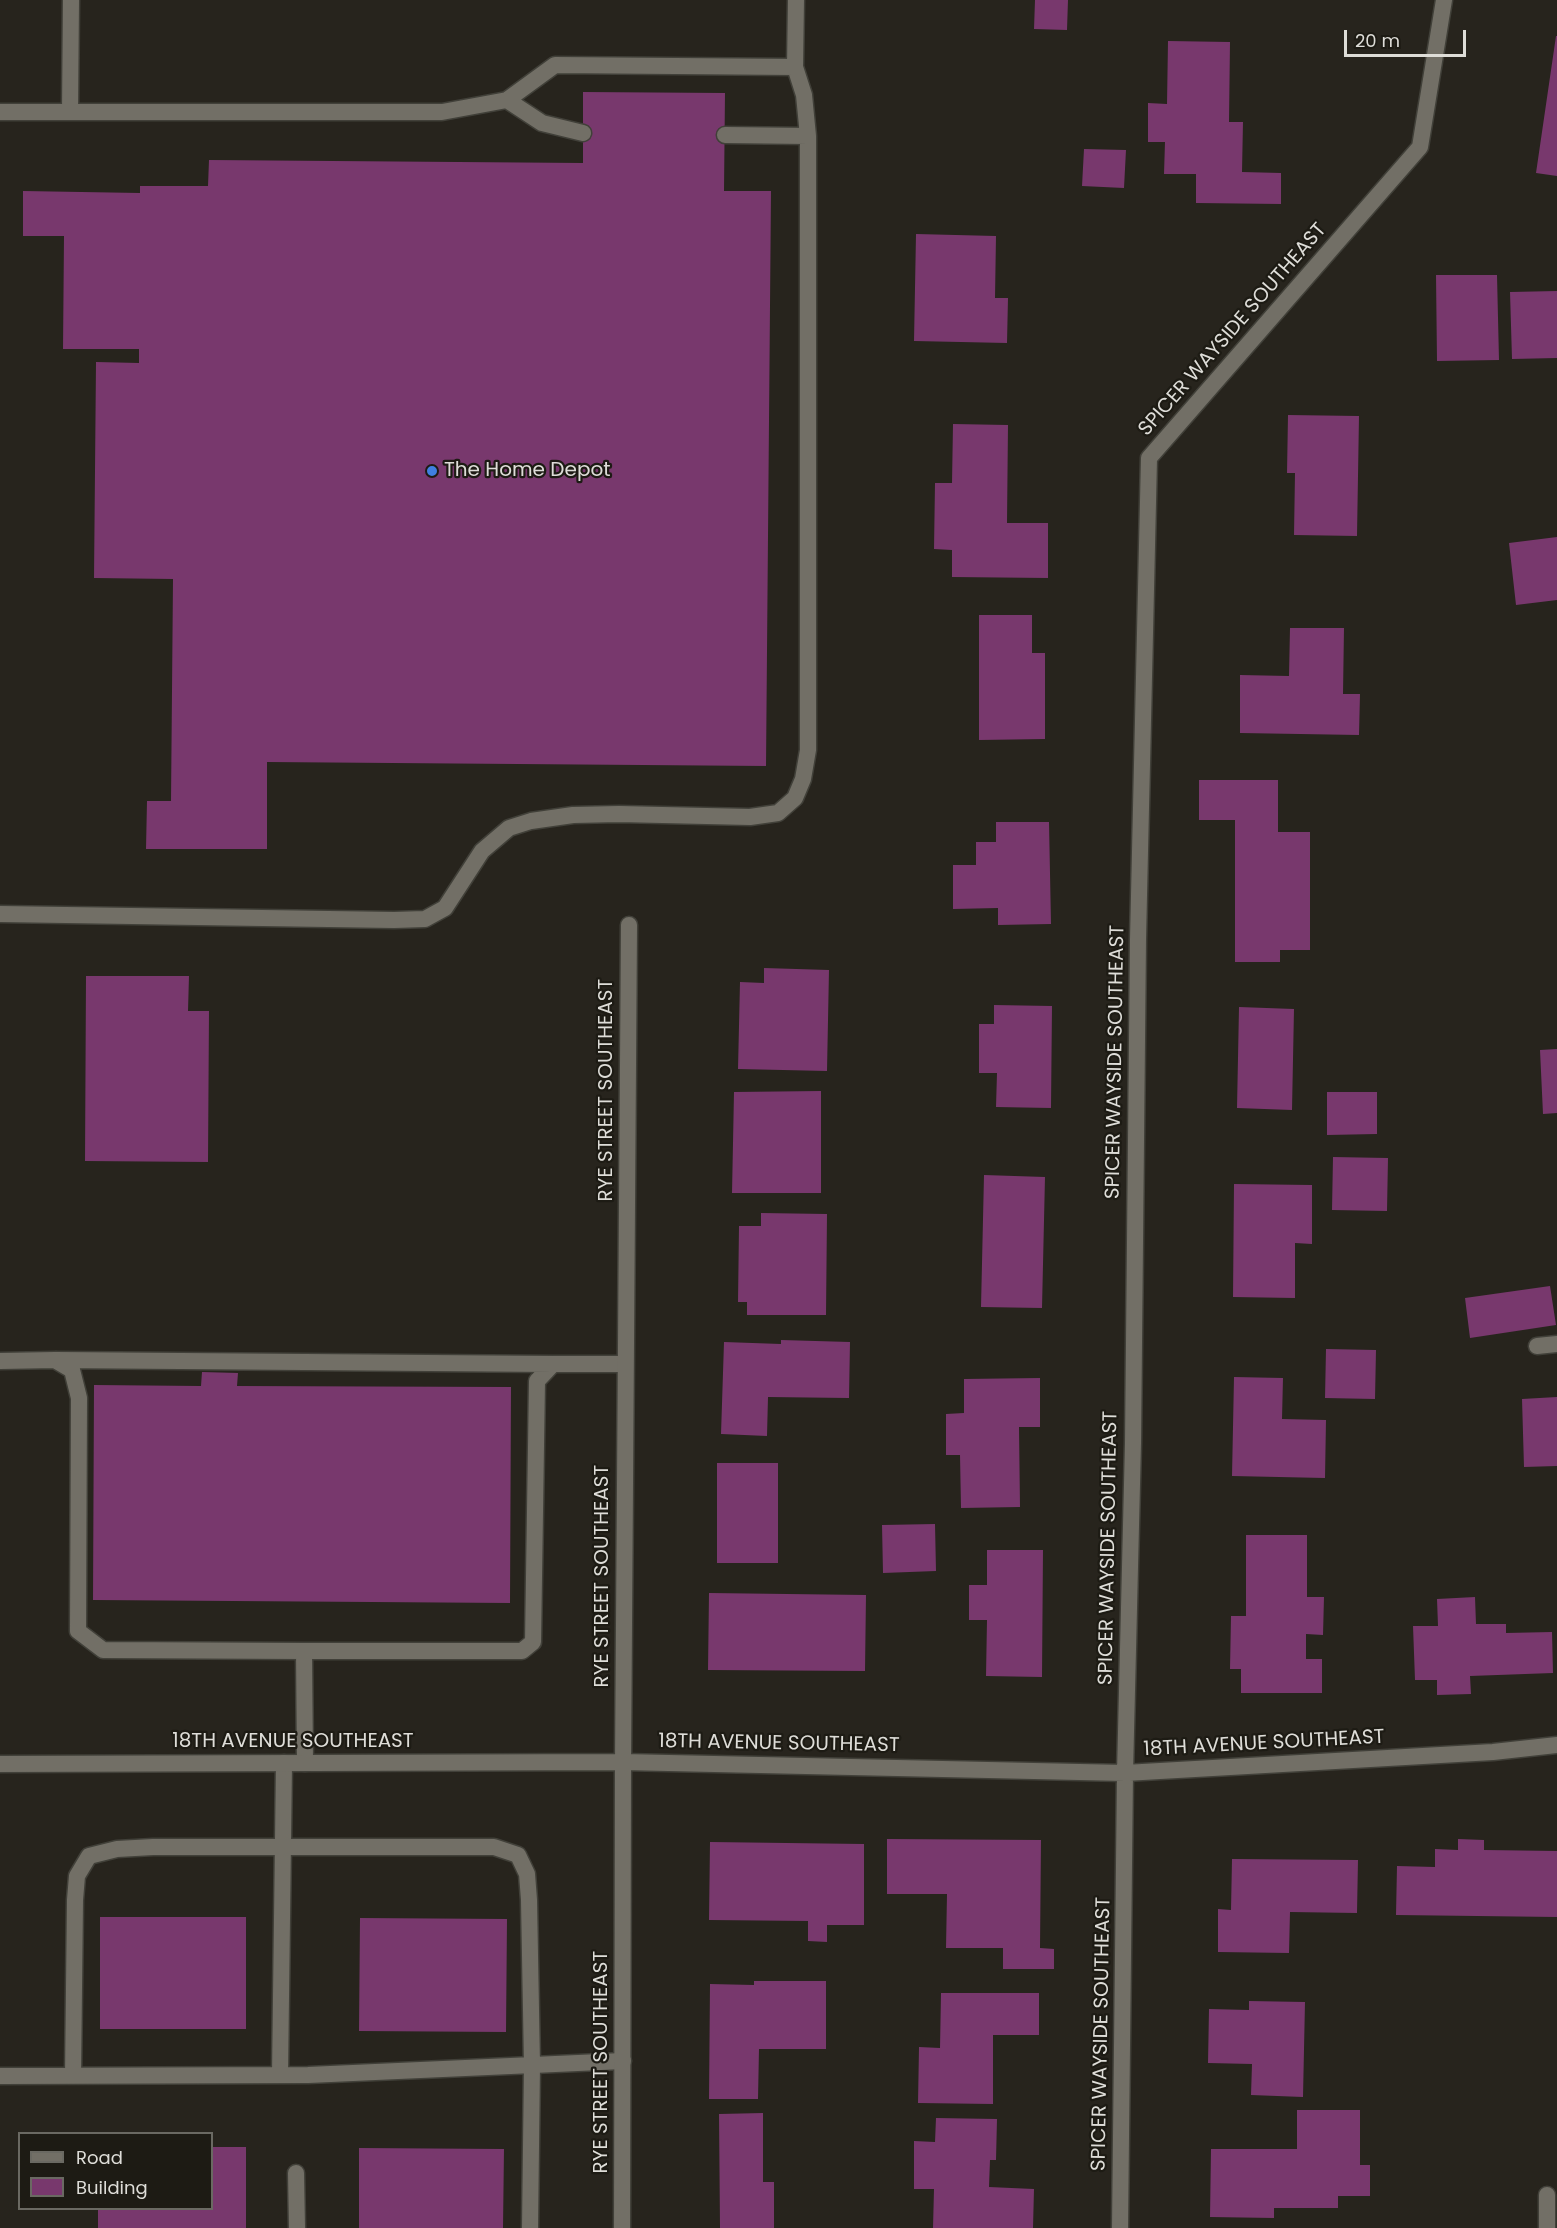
<!DOCTYPE html>
<html>
<head>
<meta charset="utf-8">
<style>
	body { margin:0 }
	#map { position:relative; width:1557px; height:2228px; overflow:hidden; background:#27241d; font-family:Poppins,sans-serif }
	canvas { display:block }
	.legend { position:absolute; left:18px; top:2132px; width:195px; height:78px; box-sizing:border-box; background:#1d1b14; border:2px solid #6a6962; margin:0; padding:8px 10px; list-style:none; font-size:18px; color:#deddd8 }
	.legend li { display:flex; align-items:center; gap:12px; height:30px }
	.legend b { width:30px; border:2px solid #6a6962 }
	.scale { position:absolute; left:1344px; top:30px; width:122px; height:27px; box-sizing:border-box; border:3px solid #deddd8; border-top:0; padding-left:8px; font-size:18px; line-height:21px; white-space:nowrap; color:#deddd8; -webkit-text-stroke:4px #1d1b14; paint-order:stroke }
</style>
</head>
<body>
<div id="map">
<canvas width="1557" height="2228"></canvas>
<ul class="legend">
<li><b style="height:8px;background:#726f66"></b>Road</li>
<li><b style="height:16px;background:#78386d"></b>Building</li>
</ul>
<div class="scale">20 m</div>
</div>
<script>
const ctx = document.querySelector('canvas').getContext('2d');
ctx.lineJoin = 'round';
function fillPath(path, color) {
  ctx.fillStyle = color;
  ctx.fill(path, 'evenodd');
}
function poly(rows) {
  const path = new Path2D();
  for (const r of rows) {
    path.moveTo(r[0], r[1]);
    for (let i = 2; i < r.length; i += 2) path.lineTo(r[i], r[i + 1]);
  }
  return path;
}
function trace(path, color, width, dash) {
  ctx.strokeStyle = color;
  ctx.lineWidth = width;
  ctx.lineCap = dash ? 'butt' : 'round';
  ctx.setLineDash(dash || []);
  ctx.stroke(path);
}
function drawText(font, color, halo, rows, align = 'center') {
  ctx.font = font + ' Poppins,sans-serif';
  ctx.lineWidth = 4.5;
  ctx.setLineDash([]);
  ctx.textBaseline = 'middle';
  ctx.strokeStyle = halo;
  ctx.fillStyle = color;
  for (const [text, x, y, turn = 0] of rows) {
    ctx.save();
    ctx.translate(x, y);
    ctx.rotate((+turn || 0) * Math.PI / 180);
    ctx.textAlign = isNaN(turn) ? turn : align;
    if (halo) ctx.strokeText(text, 0, 0);
    ctx.fillText(text, 0, 0);
    ctx.restore();
  }
}
fillPath(poly([
	[1035,0,1068,0,1067,30,1034,29],
	[1556,36,1557,36,1557,176,1536,173],
	[1168,41,1230,42,1229,122,1243,122,1242,172,1281,173,1281,204,1196,203,1196,174,1164,174,1165,142,1148,142,1148,103,1167,104],
	[583,92,725,93,724,191,771,191,766,766,267,762,267,849,146,849,147,801,171,801,173,579,94,578,96,362,139,363,139,349,63,349,64,236,23,236,23,191,140,193,140,186,208,186,209,160,583,163],
	[1084,149,1126,150,1124,188,1082,186],
	[916,234,996,236,995,298,1008,298,1007,343,914,341],
	[1436,275,1497,275,1499,360,1437,361],
	[1557,291,1557,358,1512,359,1510,292],
	[1288,415,1359,416,1357,536,1294,535,1295,473,1287,473],
	[953,424,1008,425,1007,523,1048,523,1048,578,952,577,952,550,934,549,935,483,952,483],
	[1557,537,1557,600,1516,605,1509,543],
	[979,615,1032,615,1032,653,1045,653,1045,739,979,740],
	[1290,628,1344,628,1343,694,1360,694,1359,735,1240,733,1240,675,1289,676],
	[1199,780,1278,780,1278,832,1310,832,1310,950,1280,950,1280,962,1235,962,1235,820,1199,820],
	[996,822,1049,822,1051,924,998,925,998,908,953,909,953,865,976,865,976,842,996,842],
	[764,968,829,970,827,1071,738,1069,740,982,764,983],
	[86,976,189,976,188,1011,209,1011,208,1162,85,1161],
	[994,1005,1052,1006,1051,1108,996,1107,997,1073,979,1073,979,1024,994,1024],
	[1239,1007,1294,1009,1292,1110,1237,1108],
	[1557,1049,1557,1113,1543,1114,1540,1050],
	[821,1091,821,1193,732,1193,734,1092],
	[1327,1092,1377,1092,1377,1134,1327,1135],
	[1333,1157,1388,1158,1387,1211,1332,1210],
	[984,1175,1045,1177,1042,1308,981,1307],
	[1234,1184,1312,1185,1312,1244,1295,1243,1295,1298,1233,1297],
	[761,1213,827,1214,826,1315,747,1315,747,1302,738,1302,739,1226,761,1226],
	[1550,1286,1556,1325,1470,1338,1465,1298],
	[781,1340,850,1342,849,1398,768,1397,767,1436,721,1434,724,1342,781,1344],
	[1326,1349,1376,1350,1375,1399,1325,1398],
	[202,1372,238,1373,237,1386,511,1387,510,1603,93,1600,94,1385,201,1386],
	[1234,1377,1283,1378,1282,1419,1326,1420,1325,1478,1232,1476],
	[1040,1378,1040,1427,1019,1427,1020,1507,961,1508,960,1455,946,1455,946,1414,964,1413,964,1379],
	[1557,1397,1557,1466,1524,1467,1522,1399],
	[717,1463,778,1463,778,1563,717,1563],
	[935,1524,936,1571,883,1573,882,1525],
	[1246,1535,1307,1535,1307,1597,1324,1597,1323,1635,1306,1634,1306,1659,1322,1659,1322,1693,1241,1693,1241,1669,1230,1669,1231,1616,1246,1616],
	[987,1550,1043,1550,1042,1677,986,1676,987,1620,969,1620,969,1585,987,1585],
	[709,1593,866,1595,865,1671,708,1670],
	[1475,1597,1476,1624,1506,1624,1506,1633,1552,1632,1553,1673,1470,1676,1471,1694,1437,1695,1437,1680,1415,1680,1413,1626,1438,1626,1437,1599],
	[887,1839,1041,1840,1040,1948,1054,1949,1054,1969,1003,1969,1003,1948,946,1948,947,1894,887,1894],
	[1458,1839,1484,1840,1484,1850,1557,1851,1557,1917,1396,1915,1397,1866,1435,1867,1435,1849,1458,1850],
	[710,1842,864,1844,864,1925,827,1925,827,1942,808,1941,808,1921,709,1920],
	[1232,1859,1358,1860,1357,1913,1290,1912,1289,1953,1218,1952,1218,1909,1231,1910],
	[100,1917,246,1917,246,2029,100,2029],
	[360,1918,507,1919,506,2032,359,2031],
	[754,1981,826,1981,826,2049,759,2049,758,2099,709,2099,710,1984,754,1985],
	[941,1993,1039,1993,1039,2035,993,2035,993,2104,918,2103,919,2047,940,2048],
	[1249,2001,1305,2002,1303,2097,1251,2095,1252,2064,1208,2063,1209,2009,1249,2010],
	[1297,2110,1360,2110,1360,2165,1370,2165,1370,2196,1338,2196,1338,2208,1274,2208,1274,2218,1210,2217,1211,2149,1297,2149],
	[763,2113,763,2182,774,2182,774,2228,720,2228,719,2114],
	[936,2118,997,2119,996,2160,990,2160,989,2187,1034,2189,1033,2228,933,2228,934,2189,914,2189,914,2141,935,2142],
	[212,2147,246,2147,246,2228,98,2228,98,2208,212,2208],
	[359,2148,504,2149,503,2228,359,2228]
]), '#78386d');
const service = poly([
	[507,100,542,123,583,133],
	[0,112,442,112,507,100,555,65,795,67,796,0],
	[70,112,71,0],
	[725,135,808,136],
	[0,914,394,920,425,919,445,908,482,851,509,828,531,821,573,815,619,814,750,817,778,813,795,798,803,779,808,750,808,136,804,95,795,67],
	[1537,1346,1557,1344],
	[56,1360,553,1364],
	[0,1361,55,1360,72,1370,79,1398,78,1631,103,1650,304,1651,522,1651,533,1642,537,1381,553,1364,625,1364],
	[304,1651,305,1763],
	[280,2075,284,1763],
	[0,2076,308,2075,623,2061],
	[73,2076,75,1900,77,1876,89,1856,117,1849,153,1847,494,1847,518,1855,527,1874,529,1900,532,2065,530,2228],
	[296,2173,297,2228],
	[1547,2228,1547,2195]
]);
const minor = poly([
	[0,1764,623,1762,1125,1773,1493,1752,1557,1745],
	[622,2228,623,1762,629,925],
	[1120,2228,1125,1773,1133,1443,1138,939,1149,458,1420,147,1444,0]
]);
trace(service, '#414039', 19);
trace(minor, '#414039', 19);
trace(service, '#726f66', 16);
trace(minor, '#726f66', 16);
for (const [x, y, r, color] of [
	[432,471,6,"#3f7fe0"]
]) {
  const dot = new Path2D();
  dot.arc(x, y, r, 0, 2 * Math.PI);
  ctx.fillStyle = color;
  ctx.fill(dot);
  trace(dot, '#1d1b14', 2);
}
drawText('20px', '#deddd8', '#1d1b14', [
	["SPICER WAYSIDE SOUTHEAST",1233,330,-49],
	["SPICER WAYSIDE SOUTHEAST",1116,1062,-89],
	["RYE STREET SOUTHEAST",607,1090,-90],
	["SPICER WAYSIDE SOUTHEAST",1109,1548,-89],
	["RYE STREET SOUTHEAST",603,1576,-90],
	["18TH AVENUE SOUTHEAST",293,1742],
	["18TH AVENUE SOUTHEAST",779,1744,1],
	["18TH AVENUE SOUTHEAST",1264,1744,-3],
	["SPICER WAYSIDE SOUTHEAST",1102,2034,-89],
	["RYE STREET SOUTHEAST",602,2062,-90]
]);
drawText('20px', '#deddd8', '#1d1b14', [
	["The Home Depot",444,471]
], 'left');
</script>
</body>
</html>
